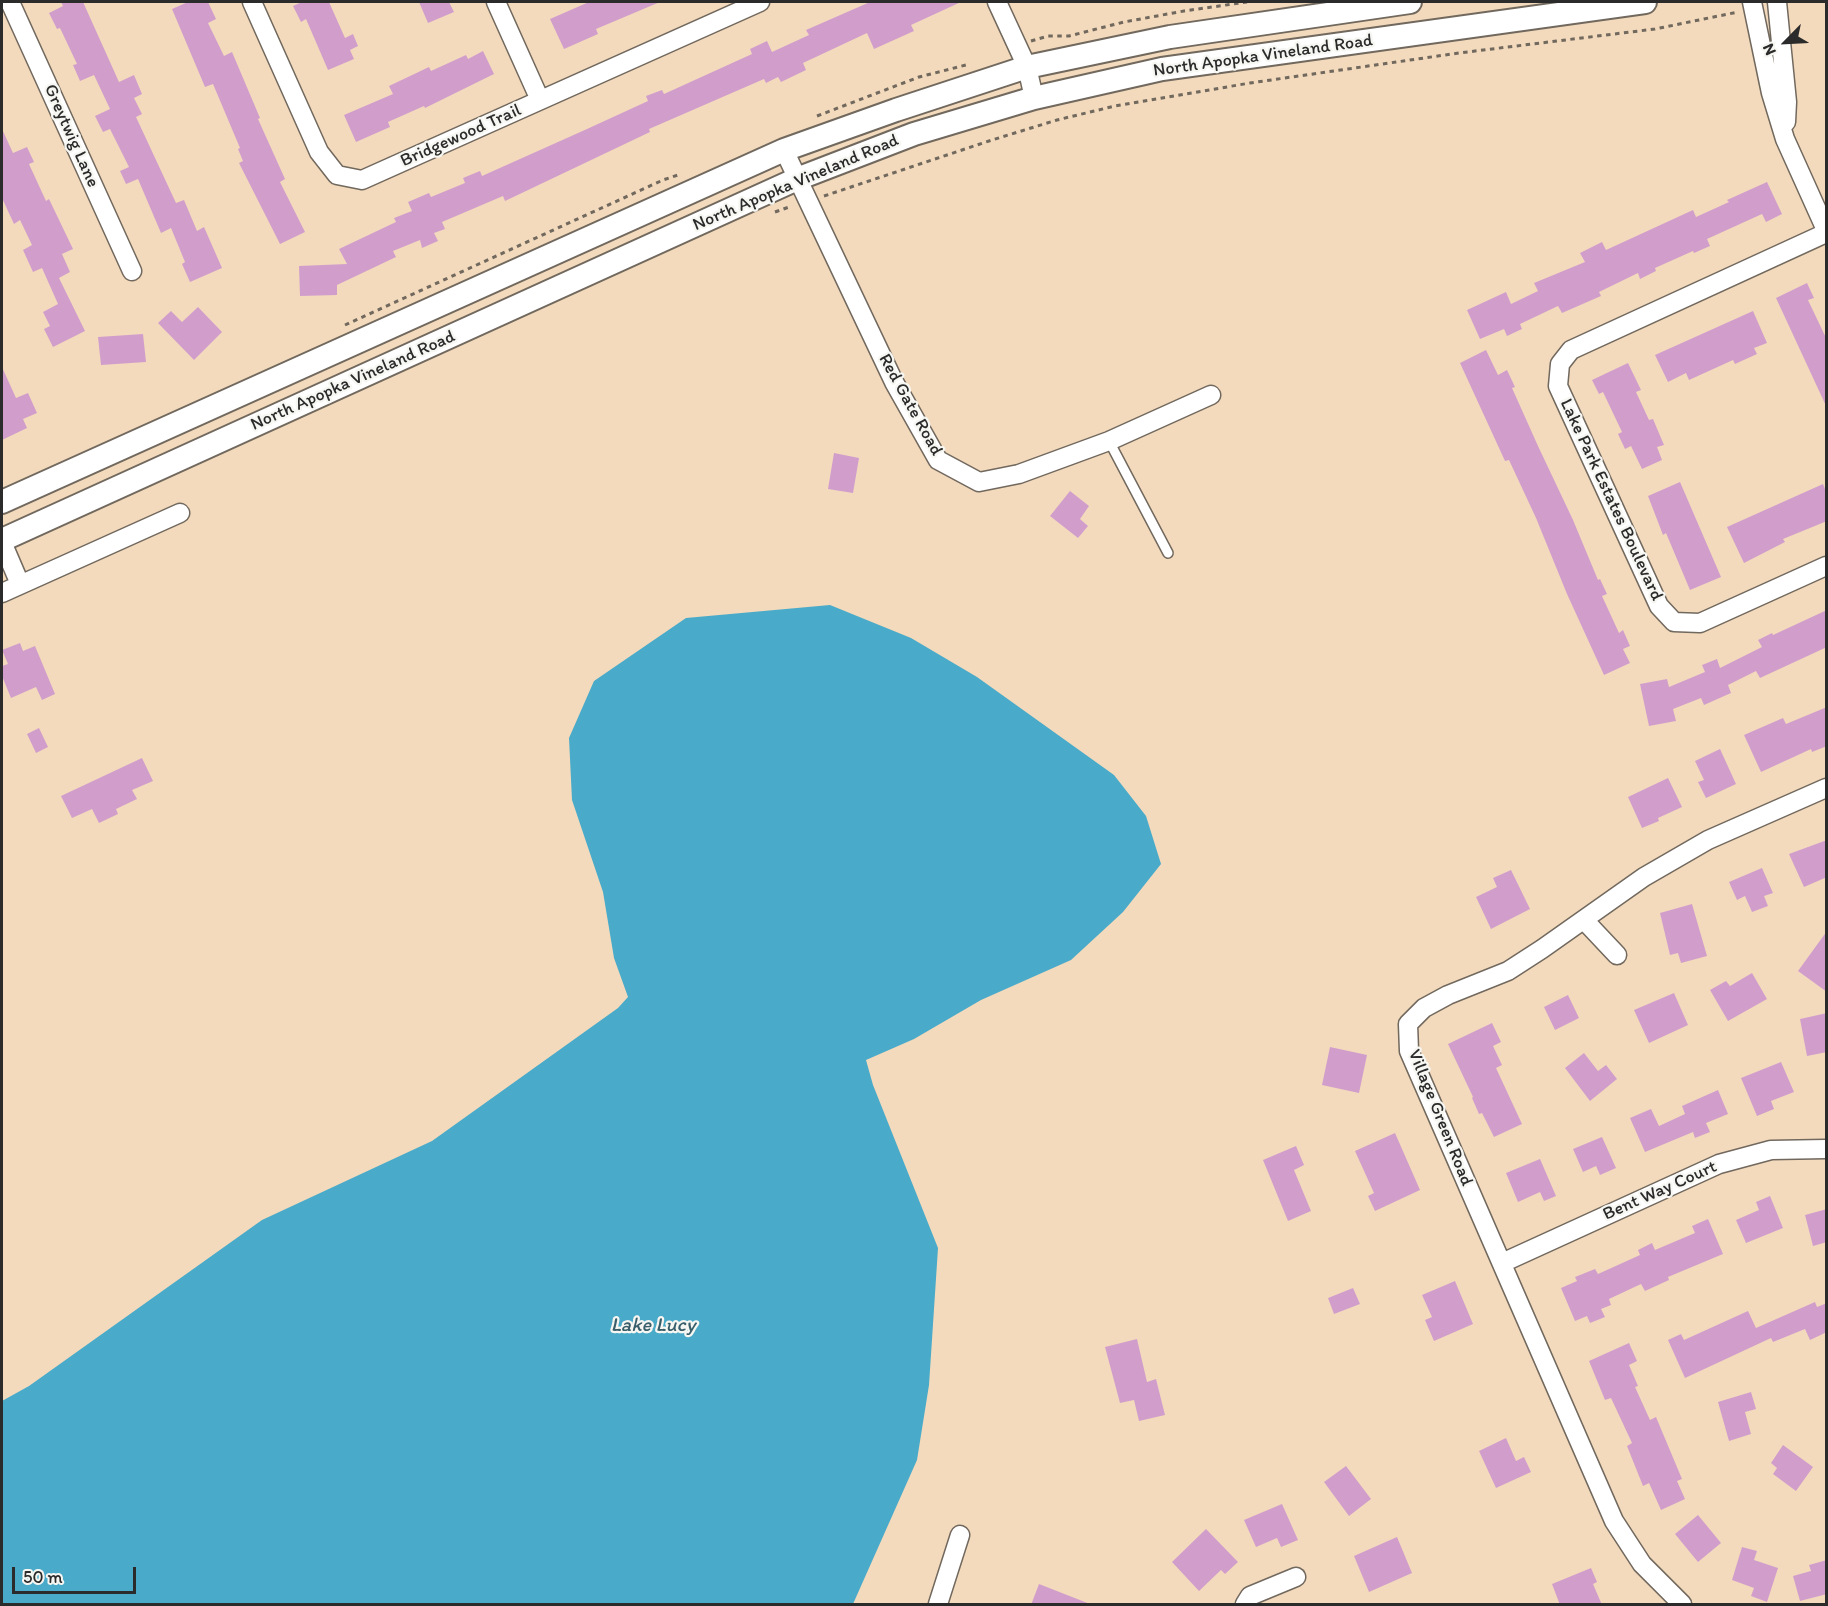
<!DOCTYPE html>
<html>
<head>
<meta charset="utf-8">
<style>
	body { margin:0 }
	#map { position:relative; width:1828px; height:1606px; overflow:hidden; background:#f3dabc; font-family:Itim,sans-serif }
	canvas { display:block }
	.frame { position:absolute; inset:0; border:3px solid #2b2b2b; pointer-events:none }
	.north { position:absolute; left:1756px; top:12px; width:60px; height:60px; -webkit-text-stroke:4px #f6f6f2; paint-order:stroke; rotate:246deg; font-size:16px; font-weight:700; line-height:24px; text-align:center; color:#2b2b2b }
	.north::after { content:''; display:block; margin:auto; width:21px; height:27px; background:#2b2b2b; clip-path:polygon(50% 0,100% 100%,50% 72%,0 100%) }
	.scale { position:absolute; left:12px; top:1567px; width:124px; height:27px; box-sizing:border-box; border:3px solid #2b2b2b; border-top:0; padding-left:8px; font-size:18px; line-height:21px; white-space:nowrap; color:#2b2b2b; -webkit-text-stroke:4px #f6f6f2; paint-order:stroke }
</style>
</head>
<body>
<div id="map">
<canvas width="1828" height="1606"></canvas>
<div class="frame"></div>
<div class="north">N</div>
<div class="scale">50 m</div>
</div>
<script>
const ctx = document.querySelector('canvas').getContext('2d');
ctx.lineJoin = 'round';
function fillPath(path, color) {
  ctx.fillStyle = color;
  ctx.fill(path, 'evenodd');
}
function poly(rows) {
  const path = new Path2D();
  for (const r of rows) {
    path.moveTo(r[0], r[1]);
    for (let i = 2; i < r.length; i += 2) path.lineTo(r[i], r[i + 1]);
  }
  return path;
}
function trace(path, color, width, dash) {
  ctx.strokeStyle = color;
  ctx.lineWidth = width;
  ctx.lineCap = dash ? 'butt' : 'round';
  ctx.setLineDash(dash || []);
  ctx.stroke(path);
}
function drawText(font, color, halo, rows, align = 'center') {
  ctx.font = font + ' Itim,sans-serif';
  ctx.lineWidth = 4.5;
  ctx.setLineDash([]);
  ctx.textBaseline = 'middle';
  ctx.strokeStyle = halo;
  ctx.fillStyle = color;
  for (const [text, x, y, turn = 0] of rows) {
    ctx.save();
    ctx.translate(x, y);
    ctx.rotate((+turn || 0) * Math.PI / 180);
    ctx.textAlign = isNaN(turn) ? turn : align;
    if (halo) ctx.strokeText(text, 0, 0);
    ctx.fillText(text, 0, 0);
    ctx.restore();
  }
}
fillPath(poly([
	[830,605,911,638,977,677,1114,775,1146,816,1161,864,1123,912,1071,960,981,1000,914,1039,866,1060,873,1085,938,1248,929,1385,917,1460,853,1604,2,1604,2,1401,29,1386,262,1220,432,1141,618,1008,628,997,614,958,603,892,572,800,569,738,594,681,686,618]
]), '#49aac9');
fillPath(poly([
	[61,2,83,2,119,82,134,75,142,94,134,98,142,114,136,117,176,203,184,200,197,231,204,227,222,268,190,282,182,264,185,262,171,228,161,233,138,179,126,184,120,171,129,167,110,129,103,132,95,116,110,109,94,75,80,81,73,65,77,64,60,28,57,29,49,13,63,6],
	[188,2,208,2,216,19,208,23,224,56,232,52,260,118,258,119,285,179,280,182,305,232,280,244,239,163,243,161,238,149,240,148,213,84,205,87,172,9],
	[302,2,329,2,345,38,353,34,358,46,350,50,354,59,328,70,306,19,301,22,293,6],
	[419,2,449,2,454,12,428,23],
	[589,2,660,2,596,29,598,34,564,49,550,19],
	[870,2,961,2,911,25,914,31,874,49,867,33,803,63,806,70,781,82,778,77,766,83,764,79,649,129,650,132,505,201,503,196,442,222,445,229,434,233,438,241,422,248,420,240,393,251,396,257,337,285,337,295,300,296,299,266,347,264,339,249,396,222,394,218,412,211,408,202,429,193,431,197,465,183,463,178,480,171,482,176,587,129,648,101,646,96,662,90,664,94,752,54,750,49,767,41,772,52,809,35,806,30],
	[483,51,494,74,425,108,424,106,388,122,390,127,356,142,344,115,393,94,389,86,429,67,431,71,466,55,468,59],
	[2,129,13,153,27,147,34,162,29,164,46,201,49,199,73,249,62,254,70,272,59,278,85,331,53,347,44,329,50,326,43,312,58,304,42,268,33,272,23,250,32,245,20,220,14,224,2,198],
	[1767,182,1782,214,1766,222,1762,214,1707,239,1710,246,1694,253,1693,251,1655,268,1656,271,1640,279,1638,273,1599,292,1601,296,1562,313,1558,306,1520,324,1522,329,1507,336,1504,329,1480,339,1467,310,1506,292,1511,304,1538,291,1534,283,1585,262,1580,253,1602,242,1606,250,1693,210,1696,217,1729,202,1727,200],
	[1807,283,1814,298,1808,300,1827,340,1827,408,1776,298],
	[198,307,222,332,194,360,158,323,171,311,182,322],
	[1753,311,1767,343,1754,348,1757,354,1735,364,1733,360,1689,380,1686,373,1668,382,1655,355],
	[143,334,146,362,101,365,98,337],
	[1486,350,1498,375,1507,370,1515,387,1512,388,1538,446,1573,520,1598,580,1600,579,1607,594,1602,596,1619,633,1623,630,1630,646,1623,649,1630,663,1604,675,1567,594,1536,518,1509,460,1505,461,1460,363],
	[1628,363,1641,390,1636,392,1649,420,1653,419,1664,445,1657,447,1662,460,1642,469,1631,446,1625,449,1618,434,1622,432,1603,392,1599,394,1592,380],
	[2,367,16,398,28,393,37,413,23,419,27,428,2,440],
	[834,453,859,458,853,493,828,489],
	[1680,482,1721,577,1690,590,1666,533,1663,535,1648,496],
	[1823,484,1827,494,1827,521,1783,539,1785,542,1744,563,1727,527],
	[1070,491,1089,506,1080,519,1088,526,1078,538,1050,516],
	[1827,610,1827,647,1760,678,1756,671,1728,685,1731,693,1704,705,1701,698,1673,709,1676,721,1649,726,1640,684,1667,679,1669,687,1705,672,1702,665,1717,659,1720,668,1762,647,1758,640,1772,633,1773,635],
	[20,643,23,651,35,646,55,694,42,700,36,687,11,698,2,676,2,666,8,664,2,650],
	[1827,707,1827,746,1812,752,1811,749,1761,772,1744,735,1783,718,1786,724],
	[39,728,48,747,36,753,27,734],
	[1720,749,1736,784,1706,798,1698,782,1704,780,1695,761],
	[142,758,153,781,132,790,137,799,116,809,118,814,99,823,92,809,72,818,61,796],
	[1668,778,1682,807,1658,818,1659,821,1642,828,1628,797],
	[1827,840,1827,877,1804,887,1789,854],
	[1762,868,1773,893,1764,896,1768,906,1752,912,1745,896,1737,900,1729,882],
	[1511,870,1530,909,1491,929,1476,897,1497,887,1493,878],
	[1692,904,1707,956,1681,963,1678,953,1670,955,1660,913],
	[1827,931,1827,992,1798,971],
	[1752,973,1767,999,1728,1021,1710,990,1726,981,1730,986],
	[1674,993,1688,1025,1649,1043,1634,1010],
	[1568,995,1579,1018,1555,1030,1544,1007],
	[1827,1013,1827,1052,1807,1056,1800,1019],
	[1492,1023,1501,1042,1493,1046,1502,1065,1496,1068,1522,1124,1494,1137,1482,1113,1479,1114,1472,1098,1473,1097,1448,1044],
	[1330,1047,1367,1055,1359,1093,1322,1085],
	[1584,1053,1598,1071,1606,1065,1617,1079,1590,1101,1565,1068],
	[1781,1062,1794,1092,1771,1101,1774,1109,1757,1116,1741,1078],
	[1718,1090,1728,1114,1706,1123,1710,1132,1695,1138,1693,1132,1645,1152,1630,1118,1651,1109,1659,1126,1685,1114,1682,1106],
	[1395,1133,1420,1190,1375,1211,1368,1196,1374,1193,1355,1151],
	[1602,1137,1616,1168,1600,1175,1596,1166,1583,1172,1573,1149],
	[1296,1146,1304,1165,1294,1170,1311,1211,1288,1221,1263,1160],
	[1540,1159,1556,1196,1544,1201,1540,1192,1518,1202,1506,1173],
	[1770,1196,1783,1228,1746,1243,1736,1220,1759,1210,1756,1202],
	[1827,1209,1827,1242,1813,1246,1805,1215],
	[1708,1219,1723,1254,1668,1277,1669,1280,1645,1291,1641,1284,1609,1299,1611,1305,1601,1309,1605,1317,1590,1323,1587,1316,1575,1321,1561,1288,1577,1281,1575,1277,1595,1269,1598,1274,1640,1255,1638,1250,1652,1243,1655,1250,1695,1233,1692,1226],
	[1455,1281,1473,1324,1434,1341,1425,1320,1432,1317,1422,1295],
	[1353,1288,1360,1304,1334,1314,1328,1298],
	[1815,1302,1817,1307,1827,1303,1827,1332,1810,1340,1805,1329,1773,1342,1771,1338,1685,1378,1668,1340,1681,1334,1684,1340,1748,1311,1756,1328],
	[1137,1339,1147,1382,1156,1379,1165,1415,1139,1421,1134,1400,1120,1403,1105,1347],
	[1629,1343,1637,1361,1629,1365,1638,1386,1635,1387,1650,1420,1656,1417,1682,1479,1677,1481,1685,1499,1661,1510,1649,1483,1643,1486,1627,1446,1632,1443,1611,1398,1605,1400,1589,1361],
	[1751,1392,1756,1409,1745,1412,1751,1434,1729,1441,1718,1402],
	[1506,1438,1516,1461,1524,1457,1531,1472,1496,1488,1479,1451],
	[1783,1445,1813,1467,1796,1491,1773,1474,1777,1468,1771,1463],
	[1346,1466,1371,1499,1349,1516,1324,1482],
	[1282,1504,1298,1540,1281,1547,1277,1538,1256,1547,1244,1520],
	[1698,1515,1721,1543,1698,1562,1675,1534],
	[1206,1529,1238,1562,1225,1574,1221,1570,1199,1591,1172,1562],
	[1397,1537,1412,1573,1369,1592,1354,1556],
	[1742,1547,1757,1551,1754,1560,1778,1568,1767,1602,1751,1596,1754,1588,1732,1580],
	[1827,1560,1827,1594,1800,1601,1793,1576,1811,1571,1809,1565],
	[1591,1568,1597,1582,1593,1584,1602,1605,1560,1605,1552,1584],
	[1039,1584,1090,1604,1090,1605,1031,1605]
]), '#d19ecc');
const service = poly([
	[1109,441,1168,553]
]);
const minor = poly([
	[10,2,132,271],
	[252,2,319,152,337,175,362,180,760,2],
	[496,2,540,100],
	[997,2,1027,67,1034,98],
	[1752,2,1771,93,1785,139,1826,230],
	[1777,2,1787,102,1786,122],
	[784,150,894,382,938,460,979,482,1019,474,1109,441,1211,395],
	[1826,233,1571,350,1560,364,1558,386,1659,606,1674,622,1700,623,1826,566],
	[2,542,20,584],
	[2,593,180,513],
	[1584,920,1617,955],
	[1502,1263,1719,1164,1771,1150,1826,1149],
	[938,1604,960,1535],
	[1245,1604,1250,1596,1296,1577],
	[1682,1604,1642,1564,1614,1521,1409,1051,1408,1024,1424,1008,1448,995,1508,971,1542,949,1644,877,1708,840,1826,788]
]);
const tertiary = poly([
	[2,502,784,150,896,110,1027,67,1170,37,1410,2],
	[2,540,797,179,914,134,1034,98,1162,69,1645,2]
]);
trace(service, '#71685e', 12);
trace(minor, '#71685e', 21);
trace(tertiary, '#71685e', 26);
trace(poly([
	[1031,41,1048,36,1069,36,1124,22,1184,11,1247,2],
	[817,116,919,77,966,65],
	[824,196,992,140,1057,120,1115,106,1250,83,1459,53,1655,29,1738,12],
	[775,212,792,206],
	[345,325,663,180,681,174]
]), '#71685e', 3, [4.5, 4.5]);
trace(service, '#fff', 9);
trace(minor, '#fff', 18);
trace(tertiary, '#fff', 22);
drawText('18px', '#2b2b2b', '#f6f6f2', [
	["North Apopka Vineland Road",1263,56,-8],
	["Greytwig Lane",71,136,66],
	["Bridgewood Trail",461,136,-24],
	["North Apopka Vineland Road",796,183,-23],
	["North Apopka Vineland Road",353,381,-24],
	["Red Gate Road",910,405,61],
	["Lake Park Estates Boulevard",1611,500,65],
	["Village Green Road",1440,1118,68],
	["Bent Way Court",1660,1191,-24]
]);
drawText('italic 20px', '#375e6a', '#f6f6f2', [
	["Lake Lucy",653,1326]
]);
</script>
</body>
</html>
